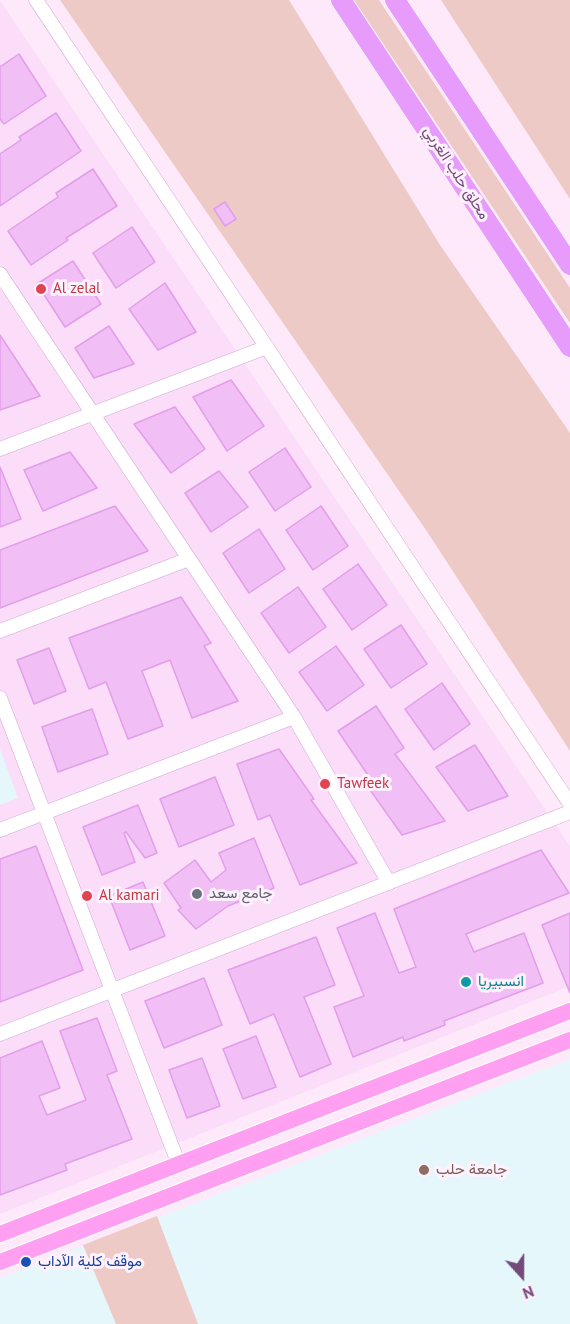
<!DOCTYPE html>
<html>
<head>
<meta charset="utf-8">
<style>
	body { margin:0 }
	#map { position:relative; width:570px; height:1324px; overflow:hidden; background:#fee9fb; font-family:"PT Sans",sans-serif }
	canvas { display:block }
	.north { position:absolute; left:492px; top:1246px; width:60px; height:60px; -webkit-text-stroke:4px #fff1fd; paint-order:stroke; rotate:159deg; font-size:16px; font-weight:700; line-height:24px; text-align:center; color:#754a7b }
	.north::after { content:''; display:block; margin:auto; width:21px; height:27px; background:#754a7b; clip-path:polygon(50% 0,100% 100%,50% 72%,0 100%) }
</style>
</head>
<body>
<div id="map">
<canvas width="570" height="1324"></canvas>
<div class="north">N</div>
</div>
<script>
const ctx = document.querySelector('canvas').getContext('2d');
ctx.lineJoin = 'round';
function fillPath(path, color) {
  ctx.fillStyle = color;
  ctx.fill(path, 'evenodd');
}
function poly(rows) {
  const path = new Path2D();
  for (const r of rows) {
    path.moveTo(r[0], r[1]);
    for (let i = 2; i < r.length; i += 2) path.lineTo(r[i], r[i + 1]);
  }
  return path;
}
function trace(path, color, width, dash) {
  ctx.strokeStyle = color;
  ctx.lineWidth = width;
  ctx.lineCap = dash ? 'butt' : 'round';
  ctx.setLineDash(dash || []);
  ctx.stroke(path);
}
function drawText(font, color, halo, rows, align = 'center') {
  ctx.font = font + ' "PT Sans",Vazirmatn,sans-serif';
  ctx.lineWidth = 6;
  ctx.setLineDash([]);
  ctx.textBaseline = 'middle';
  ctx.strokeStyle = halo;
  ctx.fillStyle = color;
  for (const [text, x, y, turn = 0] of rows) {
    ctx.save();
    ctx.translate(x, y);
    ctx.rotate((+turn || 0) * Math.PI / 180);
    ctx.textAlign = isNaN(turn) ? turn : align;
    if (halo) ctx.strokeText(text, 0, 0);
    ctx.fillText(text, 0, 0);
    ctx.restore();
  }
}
fillPath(poly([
	[0,1,570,846,570,986,0,1214]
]), '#fbddf9');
fillPath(poly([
	[0,749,18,798,0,805],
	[570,1059,570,1324,0,1324,0,1278]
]), '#e5f7fb');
fillPath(poly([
	[60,0,289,0,440,245,570,433,570,751,426,530],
	[354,0,379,0,570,288,570,323],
	[441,0,570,0,570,199],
	[157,1216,198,1324,116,1324,83,1245]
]), '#edcac5');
const building = poly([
	[19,54,46,96,4,124,0,119,0,67,19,54],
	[56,113,81,151,0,206,0,154,21,140,19,137,56,113],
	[93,169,117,206,66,238,68,240,31,265,8,231,58,197,56,193,93,169],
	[225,202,236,219,225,226,214,209,225,202],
	[132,227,155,262,116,288,93,253,132,227],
	[73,261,101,304,65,327,37,284,73,261],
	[165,283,196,332,158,350,129,309,165,283],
	[109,326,134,364,94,378,75,348,109,326],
	[0,335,40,396,0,410,0,335],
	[231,380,264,426,227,451,193,397,231,380],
	[175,407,205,449,171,473,134,424,175,407],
	[285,448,311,487,275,511,249,472,285,448],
	[70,452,97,488,43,511,24,470,70,452],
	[0,467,21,519,0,527,0,467],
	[219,471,248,507,211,532,185,493,219,471],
	[115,506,148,551,0,608,0,550,115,506],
	[321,506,348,546,313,570,286,530,321,506],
	[259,529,285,569,249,593,223,553,259,529],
	[358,564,387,605,352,630,323,589,358,564],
	[298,587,326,627,289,653,261,613,298,587],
	[181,597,211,643,204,646,238,701,192,718,170,660,142,671,163,726,128,739,106,682,89,689,69,638,181,597],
	[401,625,427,664,391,688,364,649,401,625],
	[336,646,364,685,327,711,299,672,336,646],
	[49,648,66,691,34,704,17,660,49,648],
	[442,683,470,724,434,750,405,709,442,683],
	[376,706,404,748,395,754,445,821,402,835,368,787,374,784,338,731,376,706],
	[92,709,108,754,58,772,42,727,92,709],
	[475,745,508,796,468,811,436,767,475,745],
	[279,749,314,799,311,800,357,863,300,885,270,815,258,820,237,764,279,749],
	[215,777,234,825,179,847,160,799,215,777],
	[138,805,157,853,145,858,126,832,124,833,135,862,102,875,83,827,138,805],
	[254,838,274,888,228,906,196,929,178,910,181,908,164,883,195,860,211,882,226,870,219,853,254,838],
	[36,846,83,970,0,1002,0,859,36,846],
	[541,850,569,893,466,934,474,952,524,933,543,983,444,1021,445,1025,404,1041,403,1037,353,1057,334,1007,364,996,337,928,375,913,399,973,416,967,394,909,541,850],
	[143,882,165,936,130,950,109,896,143,882],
	[570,913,570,993,542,925,570,913],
	[316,937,335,985,304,997,331,1064,300,1077,274,1014,250,1024,228,970,316,937],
	[204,978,222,1025,164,1048,145,1001,204,978],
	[97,1018,117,1071,107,1075,132,1139,65,1164,67,1170,0,1195,0,1058,42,1041,60,1088,39,1096,47,1115,86,1100,60,1031,97,1018],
	[256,1036,276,1087,243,1099,223,1049,256,1036],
	[202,1058,220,1106,187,1118,169,1070,202,1058]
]);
fillPath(building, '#f1bff5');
trace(building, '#e29ee9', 1.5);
const minor = poly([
	[36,0,570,804],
	[0,274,294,717,389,883],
	[0,449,267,347],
	[0,631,189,559],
	[0,698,179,1165],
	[0,830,294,717],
	[0,1034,570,812]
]);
const major = poly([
	[0,1234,570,1011],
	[0,1262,570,1040]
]);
const highway = poly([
	[341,0,570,347],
	[395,0,570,265]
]);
trace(minor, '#ceaacf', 15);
trace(major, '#fff', 18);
trace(highway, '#fff', 21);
trace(minor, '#fff', 14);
trace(major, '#ff9ff1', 16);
trace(highway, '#e79cfc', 20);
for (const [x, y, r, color] of [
	[41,289,6,"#e0444e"],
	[325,784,6,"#e0444e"],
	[197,894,6,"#6b7280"],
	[87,896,6,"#e0444e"],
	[466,982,6,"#0f9aa8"],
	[424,1170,6,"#8d6e63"],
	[26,1262,6,"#1a4fb4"]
]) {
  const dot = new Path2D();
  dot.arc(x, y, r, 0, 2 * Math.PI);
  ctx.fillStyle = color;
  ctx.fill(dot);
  trace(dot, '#fff1fd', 2);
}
drawText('15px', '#754a7b', '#fff1fd', [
	["محلق حلب الغربي",456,173,57]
]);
drawText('15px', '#be3a42', '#fff1fd', [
	["Al zelal",53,289],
	["Tawfeek",337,784],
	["Al kamari",99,896]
], 'left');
drawText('15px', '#5b616d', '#fff1fd', [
	["جامع سعد",209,894]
], 'left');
drawText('15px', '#0d838f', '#fff1fd', [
	["انسبيريا",478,982]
], 'left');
drawText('15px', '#785e54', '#fff1fd', [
	["جامعة حلب",436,1170]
], 'left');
drawText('15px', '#164399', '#fff1fd', [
	["موقف كلية الآداب",38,1262]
], 'left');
</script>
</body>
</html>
